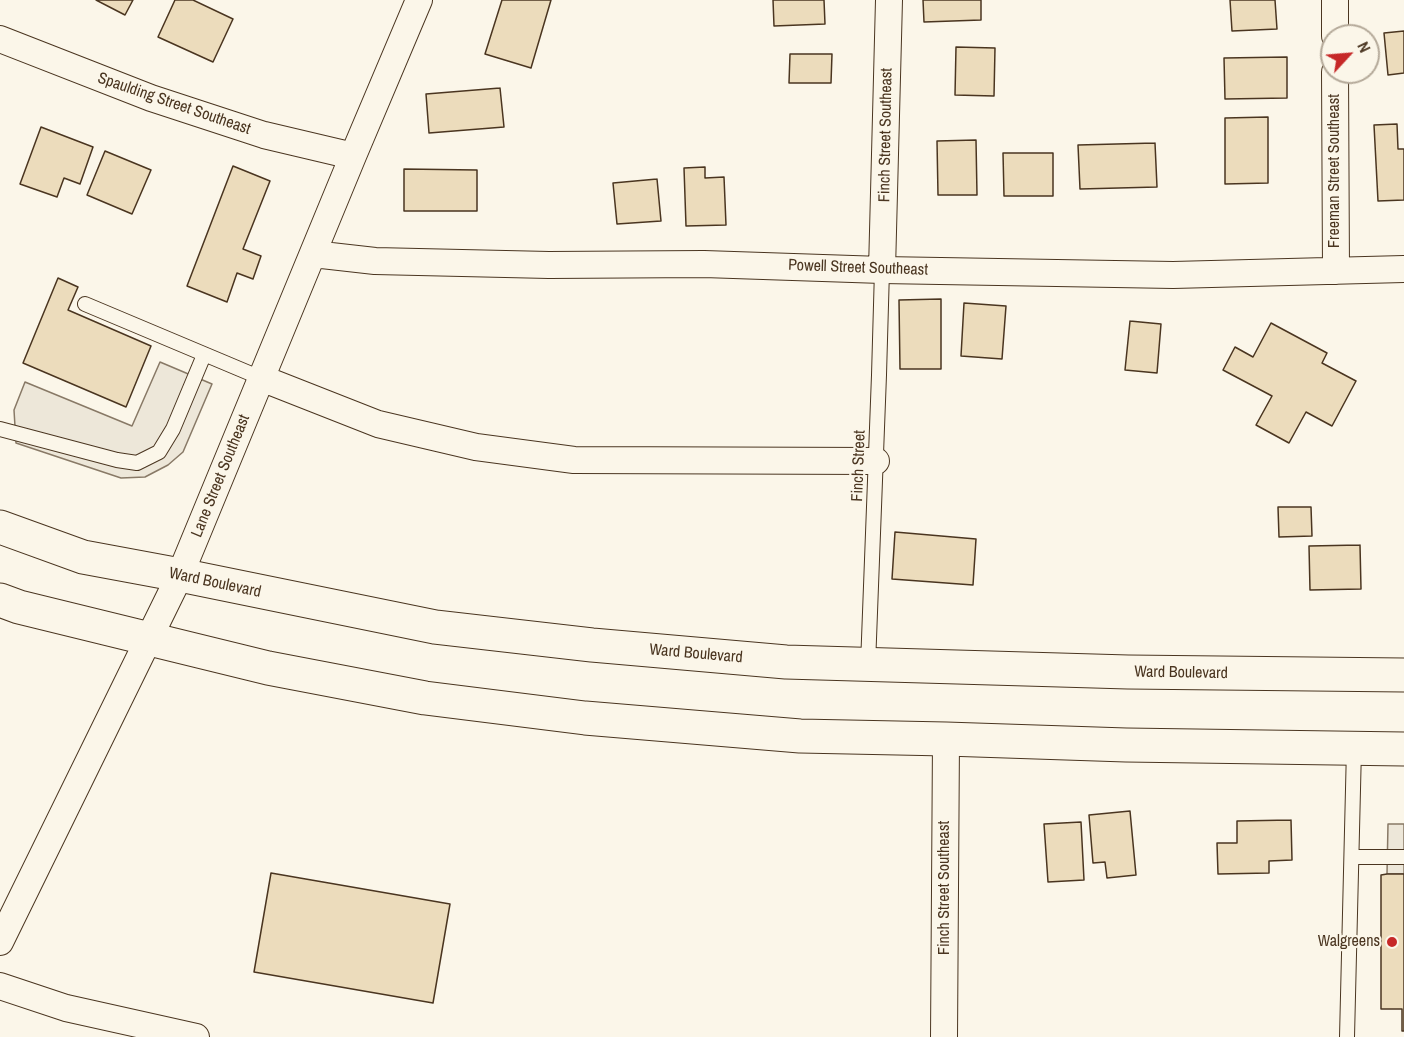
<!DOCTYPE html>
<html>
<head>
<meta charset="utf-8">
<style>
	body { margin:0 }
	#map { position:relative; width:1404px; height:1037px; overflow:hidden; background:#fbf6e9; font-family:"Archivo Narrow",sans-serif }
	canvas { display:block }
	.north { position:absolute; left:1320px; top:24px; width:60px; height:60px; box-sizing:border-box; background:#fbf6e9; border:2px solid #b4a999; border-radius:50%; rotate:64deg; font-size:16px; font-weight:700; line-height:24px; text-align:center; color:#4a3520 }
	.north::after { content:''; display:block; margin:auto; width:21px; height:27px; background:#c62828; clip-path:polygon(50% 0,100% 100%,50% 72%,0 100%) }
</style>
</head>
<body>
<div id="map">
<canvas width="1404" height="1037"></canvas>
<div class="north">N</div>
</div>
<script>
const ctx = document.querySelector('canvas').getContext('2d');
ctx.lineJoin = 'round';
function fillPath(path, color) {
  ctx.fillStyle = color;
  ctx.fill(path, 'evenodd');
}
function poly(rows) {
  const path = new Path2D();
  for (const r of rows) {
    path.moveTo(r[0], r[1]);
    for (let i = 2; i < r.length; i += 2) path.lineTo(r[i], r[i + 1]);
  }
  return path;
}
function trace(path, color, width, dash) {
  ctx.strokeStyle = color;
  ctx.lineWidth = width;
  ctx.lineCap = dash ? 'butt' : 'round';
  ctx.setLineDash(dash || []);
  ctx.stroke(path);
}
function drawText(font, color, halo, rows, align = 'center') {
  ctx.font = font + ' "Archivo Narrow",sans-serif';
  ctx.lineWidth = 4.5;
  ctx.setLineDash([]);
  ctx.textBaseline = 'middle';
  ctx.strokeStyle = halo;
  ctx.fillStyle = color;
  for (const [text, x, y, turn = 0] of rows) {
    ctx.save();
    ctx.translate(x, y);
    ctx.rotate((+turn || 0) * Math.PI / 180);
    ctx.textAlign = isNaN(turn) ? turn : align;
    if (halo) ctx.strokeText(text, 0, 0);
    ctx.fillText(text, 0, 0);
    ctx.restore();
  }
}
const parking = poly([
	[160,362,212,384,183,452,168,465,145,477,121,478,16,443,14,410,25,382,132,426,160,362],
	[1388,824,1404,824,1404,874,1387,874,1388,824]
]);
fillPath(parking, '#ede7d9');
trace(parking, '#887966', 1.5);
const building = poly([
	[96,0,133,0,125,15,96,0],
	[175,0,193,0,233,19,213,62,158,37,175,0],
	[502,0,551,0,531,68,485,54,502,0],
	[773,0,824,0,825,24,774,26,773,0],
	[923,0,981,0,981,20,924,22,923,0],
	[1230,0,1275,0,1277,29,1232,31,1230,0],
	[1404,31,1404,73,1388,75,1384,33,1404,31],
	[956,47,995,48,994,96,955,95,956,47],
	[790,54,832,54,831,83,789,83,790,54],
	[1287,57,1287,98,1225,99,1224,58,1287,57],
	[500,88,504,127,429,133,426,94,500,88],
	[1268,117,1268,183,1225,184,1225,118,1268,117],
	[1397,124,1398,149,1404,149,1404,200,1378,201,1374,125,1397,124],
	[41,127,93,147,80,184,64,178,57,197,20,184,41,127],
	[976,140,977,195,938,195,937,141,976,140],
	[1155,143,1157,187,1080,189,1078,145,1155,143],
	[105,151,151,170,132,214,87,195,105,151],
	[1003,153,1053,153,1053,196,1004,196,1003,153],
	[233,166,270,181,243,249,261,256,253,279,237,273,227,302,187,286,233,166],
	[705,167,705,178,724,177,726,225,686,226,684,168,705,167],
	[404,169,477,170,477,211,404,211,404,169],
	[657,179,661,221,617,224,613,183,657,179],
	[58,278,78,287,68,310,151,346,126,407,23,363,58,278],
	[941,299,941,369,900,369,899,300,941,299],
	[964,303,1006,306,1002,359,961,356,964,303],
	[1130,321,1161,324,1157,373,1125,370,1130,321],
	[1271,323,1327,353,1322,363,1356,381,1332,426,1306,412,1289,443,1256,425,1272,396,1223,370,1235,347,1253,357,1271,323],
	[1278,507,1311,507,1312,536,1279,537,1278,507],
	[895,532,976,539,973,585,892,579,895,532],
	[1360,545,1361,589,1310,590,1309,546,1360,545],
	[1130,811,1136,875,1107,878,1105,862,1093,863,1089,815,1130,811],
	[1291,820,1292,860,1269,861,1269,873,1218,874,1217,843,1237,843,1237,821,1291,820],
	[1081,822,1084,880,1048,882,1044,824,1081,822],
	[271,873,450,904,433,1003,254,972,271,873],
	[1387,874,1404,874,1404,1031,1402,1031,1402,1009,1381,1009,1381,875,1387,874]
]);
fillPath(building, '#ecdcbc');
trace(building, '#4a3520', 1.5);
const lane = poly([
	[85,304,261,378],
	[0,429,117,460,137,463,159,452,173,429,204,355],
	[868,665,879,375,882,270],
	[1352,857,1404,857],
	[1347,1037,1354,748]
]);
const street = poly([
	[1335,0,1335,36],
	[0,39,151,98,264,135,353,156],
	[1335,72,1336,271],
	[313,254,375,261,549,265,704,264,882,270,1173,275,1404,269],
	[882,270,889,0],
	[261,378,378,424,476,447,574,460,876,461],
	[0,942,180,575,353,156,419,0],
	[0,986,66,1008,196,1037],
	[944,1037,946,739]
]);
const highway = poly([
	[0,527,83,557,180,575,435,627,592,645,786,662,1128,672,1404,675],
	[0,600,19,607,268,668,425,698,585,718,800,736,946,739,1126,745,1404,749]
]);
trace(lane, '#4a3520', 16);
trace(street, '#4a3520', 28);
trace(highway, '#4a3520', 35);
trace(lane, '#fbf6e9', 14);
trace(street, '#fbf6e9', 26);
trace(highway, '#fbf6e9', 33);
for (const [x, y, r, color] of [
	[1392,942,6,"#c62828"]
]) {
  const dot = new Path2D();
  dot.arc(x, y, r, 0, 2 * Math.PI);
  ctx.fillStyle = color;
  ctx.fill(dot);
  trace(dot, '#fbf6e9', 2);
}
drawText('16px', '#4a3520', '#fbf6e9', [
	["Spaulding Street Southeast",174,104,19],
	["Finch Street Southeast",886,135,-89],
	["Freeman Street Southeast",1335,171,-90],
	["Powell Street Southeast",858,268,2],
	["Finch Street",859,466,-88],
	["Lane Street Southeast",221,476,-68],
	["Ward Boulevard",215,583,12],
	["Ward Boulevard",696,654,5],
	["Ward Boulevard",1181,673,1],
	["Finch Street Southeast",945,888,-90]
]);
drawText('16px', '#4a3520', '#fbf6e9', [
	["Walgreens",1380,942]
], 'right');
</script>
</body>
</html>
